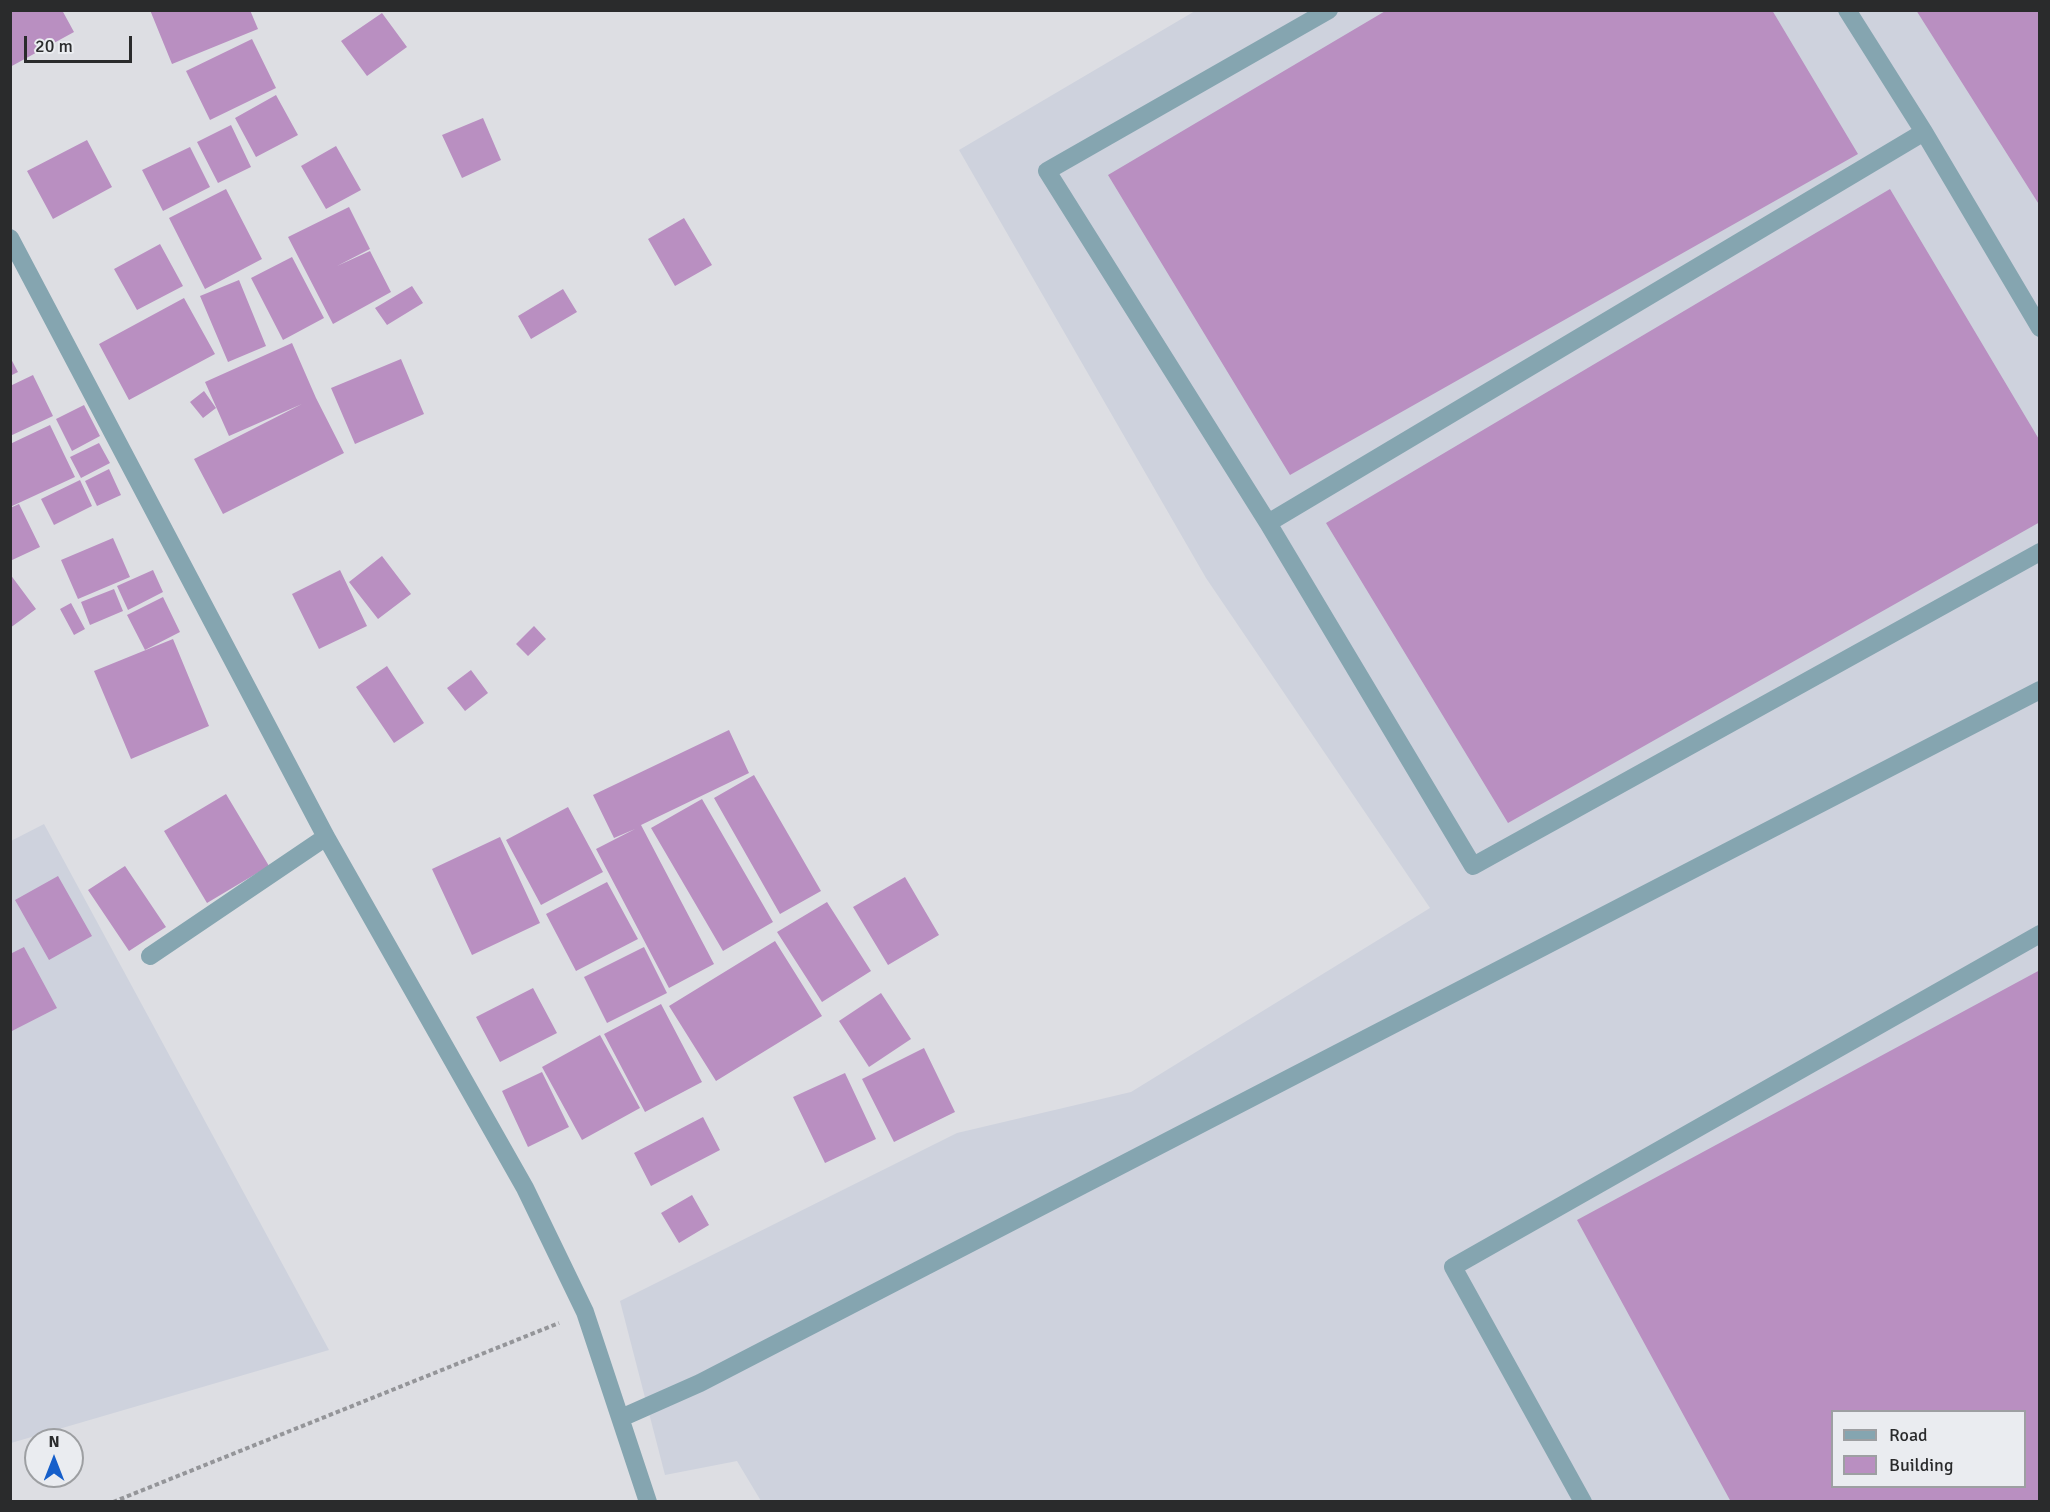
<!DOCTYPE html>
<html>
<head>
<meta charset="utf-8">
<style>
	body { margin:0 }
	#map { position:relative; width:2050px; height:1512px; overflow:hidden; background:#dddee3; font-family:Signika,sans-serif }
	canvas { display:block }
	.frame { position:absolute; inset:0; border:12px solid #2a2b2c; pointer-events:none }
	.legend { position:absolute; left:1831px; top:1410px; width:195px; height:78px; box-sizing:border-box; background:#eaecf0; border:2px solid #9d9fa2; margin:0; padding:8px 10px; list-style:none; font-size:18px; color:#2a2b2c }
	.legend li { display:flex; align-items:center; gap:12px; height:30px }
	.legend b { width:30px; border:2px solid #9d9fa2 }
	.north { position:absolute; left:24px; top:1428px; width:60px; height:60px; box-sizing:border-box; background:#eaecf0; border:2px solid #9d9fa2; border-radius:50%; rotate:0deg; font-size:16px; font-weight:700; line-height:24px; text-align:center; color:#2a2b2c }
	.north::after { content:''; display:block; margin:auto; width:21px; height:27px; background:#165fca; clip-path:polygon(50% 0,100% 100%,50% 72%,0 100%) }
	.scale { position:absolute; left:24px; top:36px; width:108px; height:27px; box-sizing:border-box; border:3px solid #2a2b2c; border-top:0; padding-left:8px; font-size:18px; line-height:21px; white-space:nowrap; color:#2a2b2c; -webkit-text-stroke:4px #eaecf0; paint-order:stroke }
</style>
</head>
<body>
<div id="map">
<canvas width="2050" height="1512"></canvas>
<div class="frame"></div>
<ul class="legend">
<li><b style="height:8px;background:#85a5b0"></b>Road</li>
<li><b style="height:16px;background:#b98fc1"></b>Building</li>
</ul>
<div class="north">N</div>
<div class="scale">20 m</div>
</div>
<script>
const ctx = document.querySelector('canvas').getContext('2d');
ctx.lineJoin = 'round';
function fillPath(path, color) {
  ctx.fillStyle = color;
  ctx.fill(path, 'evenodd');
}
function poly(rows) {
  const path = new Path2D();
  for (const r of rows) {
    path.moveTo(r[0], r[1]);
    for (let i = 2; i < r.length; i += 2) path.lineTo(r[i], r[i + 1]);
  }
  return path;
}
function trace(path, color, width, dash) {
  ctx.strokeStyle = color;
  ctx.lineWidth = width;
  ctx.lineCap = dash ? 'butt' : 'round';
  ctx.setLineDash(dash || []);
  ctx.stroke(path);
}
fillPath(poly([
	[1195,11,2039,11,2039,1501,761,1501,737,1461,665,1475,620,1301,957,1133,1131,1092,1430,908,1206,578,959,150],
	[1832,1412,2024,1412,2024,1486,1832,1486],
	[44,824,329,1350,11,1443,11,841]
]), '#ced2dd');
fillPath(poly([
	[10,10,62,10,74,32,10,67],
	[150,10,250,10,258,29,172,64],
	[1387,10,1772,10,1858,154,1290,475,1108,175],
	[1916,10,2040,10,2040,206],
	[382,13,407,47,367,76,341,41],
	[252,39,276,88,210,120,186,71],
	[276,95,298,135,256,157,235,118],
	[483,118,501,160,462,178,442,135],
	[231,125,251,167,218,183,197,142],
	[87,140,112,187,53,219,27,171],
	[336,146,361,190,326,209,301,166],
	[190,147,210,187,163,211,142,170],
	[226,189,262,259,205,289,169,218],
	[1890,189,2040,441,2040,522,1508,823,1326,523],
	[349,207,370,249,337,266,370,251,391,292,333,324,288,237],
	[684,218,712,265,675,286,648,239],
	[160,244,183,286,137,310,114,269],
	[292,257,324,318,283,340,251,278],
	[239,280,266,346,228,362,200,296],
	[412,286,423,303,387,325,375,308],
	[563,289,577,312,531,339,518,316],
	[184,298,215,354,129,400,99,344],
	[292,343,316,398,344,453,223,514,194,459,302,404,229,436,205,382],
	[10,357,18,372,10,376],
	[401,359,424,414,355,444,331,388],
	[33,375,53,416,10,436,10,386],
	[204,391,216,408,203,418,190,402],
	[84,405,100,436,72,451,56,419],
	[50,425,75,477,10,507,10,444],
	[99,443,110,463,81,478,70,457],
	[109,469,121,495,97,506,85,481],
	[80,480,92,506,54,525,41,499],
	[19,504,40,547,10,561,10,508],
	[113,538,130,577,78,599,61,560],
	[382,556,411,594,378,619,349,582],
	[153,570,163,592,128,610,117,586],
	[340,570,367,626,319,649,292,594],
	[10,574,36,609,10,628],
	[114,589,123,611,90,625,81,602],
	[163,597,180,632,145,650,127,615],
	[71,603,85,629,74,635,60,609],
	[534,626,546,639,528,656,516,644],
	[173,639,209,726,131,759,94,671],
	[387,666,424,723,394,743,356,687],
	[471,670,488,693,465,711,447,688],
	[729,730,749,773,641,825,714,964,669,988,596,849,635,829,614,838,593,795],
	[754,775,821,891,780,914,714,798],
	[226,794,269,866,207,903,164,831],
	[702,799,773,922,723,951,651,828],
	[568,807,603,872,541,905,506,840],
	[500,837,540,923,472,955,432,869],
	[125,866,166,927,129,951,88,890],
	[58,876,92,936,49,960,15,900],
	[905,877,939,935,888,965,853,907],
	[607,882,638,939,576,971,546,914],
	[827,902,871,971,822,1002,777,932],
	[775,941,822,1016,716,1081,669,1006],
	[24,947,57,1008,10,1032,10,954],
	[644,947,667,993,607,1023,584,977],
	[2040,970,2040,1502,1731,1502,1577,1220],
	[1832,1412,2024,1412,2024,1486,1832,1486],
	[533,988,557,1033,500,1062,476,1017],
	[881,993,911,1039,869,1067,839,1021],
	[661,1004,702,1082,645,1112,604,1034],
	[600,1035,640,1108,582,1140,542,1067],
	[924,1048,955,1112,894,1142,862,1079],
	[542,1072,569,1127,528,1147,502,1091],
	[845,1073,876,1139,825,1163,793,1097],
	[703,1117,720,1150,651,1186,634,1153],
	[692,1195,709,1225,679,1243,661,1213]
]), '#b98fc1');
trace(poly([
	[113,1502,559,1323]
]), '#949599', 4, [4.5, 3]);
trace(poly([
	[1329,10,1047,171,1268,523,1924,132],
	[1847,10,1924,132,2040,328],
	[10,238,326,837,525,1188,585,1312,648,1502],
	[1268,523,1473,866,2040,552],
	[150,956,326,837],
	[621,1418,700,1383,2040,690],
	[1583,1502,1453,1267,2040,934]
]), '#85a5b0', 18);
</script>
</body>
</html>
